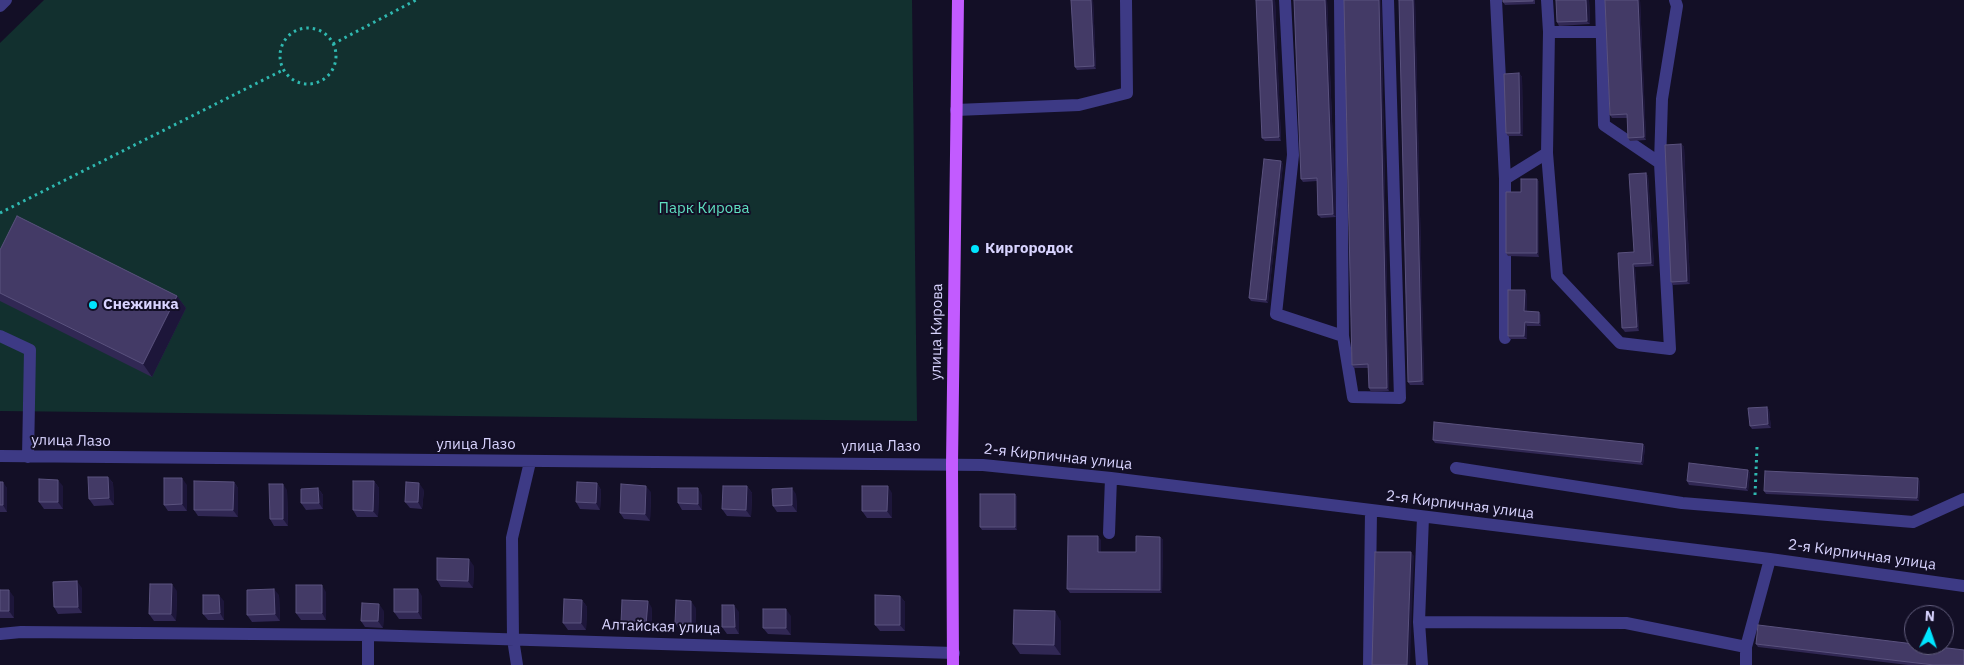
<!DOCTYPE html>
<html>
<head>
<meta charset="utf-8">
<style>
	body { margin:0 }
	#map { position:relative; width:1964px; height:665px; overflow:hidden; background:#130f26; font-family:"IBM Plex Sans",sans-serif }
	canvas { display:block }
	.north { position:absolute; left:1904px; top:605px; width:50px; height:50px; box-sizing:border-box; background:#130f26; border:1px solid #625e7d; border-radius:50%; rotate:3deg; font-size:14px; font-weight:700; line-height:20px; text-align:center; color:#d9d4ff }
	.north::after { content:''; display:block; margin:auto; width:18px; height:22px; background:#00e5ff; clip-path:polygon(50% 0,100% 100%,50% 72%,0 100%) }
</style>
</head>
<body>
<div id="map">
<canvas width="1964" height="665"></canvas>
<div class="north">N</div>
</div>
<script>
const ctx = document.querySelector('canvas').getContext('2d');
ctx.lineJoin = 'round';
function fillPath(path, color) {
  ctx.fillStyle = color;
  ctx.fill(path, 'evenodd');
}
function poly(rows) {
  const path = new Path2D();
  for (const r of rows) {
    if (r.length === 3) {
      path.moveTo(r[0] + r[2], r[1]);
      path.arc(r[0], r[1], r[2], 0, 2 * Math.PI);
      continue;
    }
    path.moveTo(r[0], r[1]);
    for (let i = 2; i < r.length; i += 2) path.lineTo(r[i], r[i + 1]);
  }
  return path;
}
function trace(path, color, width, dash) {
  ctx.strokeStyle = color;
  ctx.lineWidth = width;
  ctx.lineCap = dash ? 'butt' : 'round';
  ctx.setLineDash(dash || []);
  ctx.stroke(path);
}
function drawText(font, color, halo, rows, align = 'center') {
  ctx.font = font + ' "IBM Plex Sans",sans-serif';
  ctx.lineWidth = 4;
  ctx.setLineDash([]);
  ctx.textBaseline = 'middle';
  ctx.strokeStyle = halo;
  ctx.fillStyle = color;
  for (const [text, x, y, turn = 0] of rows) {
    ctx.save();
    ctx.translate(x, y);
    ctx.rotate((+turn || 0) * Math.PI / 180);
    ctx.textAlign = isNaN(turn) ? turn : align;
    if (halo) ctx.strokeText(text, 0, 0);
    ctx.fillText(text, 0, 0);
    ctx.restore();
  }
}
fillPath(poly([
	[44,0,912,0,917,421,0,411,0,43]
]), '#12302f');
trace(poly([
	[308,56,28],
	[333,44,416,0],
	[0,213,283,70],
	[1755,495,1757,447]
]), '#2fb8b0', 3, [2.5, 4]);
trace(poly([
	[1285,0,1293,155,1276,314,1343,336],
	[1340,0,1343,336,1353,397,1400,398,1388,0],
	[1496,0,1505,179,1505,338],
	[1547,0,1549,32],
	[1601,0,1604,125,1660,163],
	[0,6,6,0],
	[1602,32,1549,32,1547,153,1557,276,1620,343,1670,349,1660,163,1662,99,1677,6,1675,0],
	[956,110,1079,105,1127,93,1126,0],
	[1505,179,1547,153],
	[0,336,30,350,28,457],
	[0,456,983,465,1111,478,1770,559,1964,586],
	[1456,468,1682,503,1913,522,1964,499],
	[1109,533,1111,478],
	[1419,622,1626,623,1746,647],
	[0,634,21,632,368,635,368,665],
	[368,635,954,653],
	[517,665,513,639,512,538,530,462],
	[1369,665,1371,511],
	[1422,665,1419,622,1423,517],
	[1746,665,1746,647,1770,559]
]), '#3d3a85', 12);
trace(poly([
	[953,665,952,464,958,0]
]), '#c25bff', 12);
fillPath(poly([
	[1071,0,1093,0,1096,69,1077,70,1075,67],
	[1256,0,1275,0,1281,141,1265,141,1262,138],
	[1294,0,1327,0,1336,217,1321,218,1318,215,1317,181,1303,182,1301,179],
	[1344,0,1381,0,1389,391,1371,392,1369,388,1368,368,1354,368,1352,365],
	[1399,0,1415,0,1424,385,1410,385,1408,382],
	[1503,0,1535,0,1535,4,1505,5,1503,2],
	[1556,0,1589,0,1590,24,1559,26,1557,22],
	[1605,0,1640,0,1646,140,1630,141,1628,138,1627,118,1612,118,1610,115],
	[1519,73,1522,77,1523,136,1508,136,1506,133],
	[1681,144,1684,147,1690,284,1673,285,1671,282],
	[1283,164,1268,303,1251,301,1249,298],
	[1646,173,1648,176,1654,266,1635,267,1639,331,1625,332,1622,328],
	[1537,179,1539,182,1539,257,1508,256,1506,253],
	[0,250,177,296,186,308,152,377,0,301],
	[1527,294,1527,311,1541,315,1541,326,1527,326,1527,339,1510,339,1508,336],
	[1767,407,1769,410,1771,428,1752,429,1750,426],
	[1433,440,1643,444,1645,447,1643,465,1435,443],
	[1748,470,1750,473,1748,491,1689,485,1687,481],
	[108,477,113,483,114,505,94,506,89,499],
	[374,481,379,488,378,517,357,517,353,510],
	[1920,481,1919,501,1766,494,1764,491],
	[0,482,7,488,7,512,0,512],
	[234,482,238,488,238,517,198,516,194,510],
	[597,483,601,490,600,510,580,509,576,502],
	[187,485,187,511,168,511,164,505],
	[63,486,63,509,44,509,39,502],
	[747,486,752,493,751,517,727,516,722,509],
	[318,488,323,495,323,509,306,510,301,503],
	[287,490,288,526,274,526,270,519],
	[424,490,422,509,410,508,405,502],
	[651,492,650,521,624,519,620,513],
	[892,493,892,518,867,518,862,511],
	[796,494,797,512,777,512,773,506],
	[1015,494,1017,497,1017,530,982,530,980,527],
	[702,495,702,510,682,510,678,503],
	[1160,537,1163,540,1162,593,1070,593,1067,589,1101,540,1101,552,1136,552],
	[474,566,473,588,441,587,437,580],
	[82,588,82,613,58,614,54,607],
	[0,590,14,597,14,618,0,618],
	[177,591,176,621,154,621,149,614],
	[326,592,326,620,301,620,296,613],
	[279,595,280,621,252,622,247,615],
	[422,596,422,619,399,619,394,612],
	[900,596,905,602,905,631,880,631,875,625],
	[582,600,587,607,586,630,568,630,563,623],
	[224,601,224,620,208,620,203,614],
	[652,608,651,631,626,630,621,623],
	[696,608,695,630,680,630,675,623],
	[384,611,383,628,365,627,361,621],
	[739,612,739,634,727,634,722,627],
	[791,616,791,635,768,634,763,628],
	[1061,621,1061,655,1020,654,1013,644],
	[1756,644,1964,665,1908,665,1758,647]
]), '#312854');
fillPath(poly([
	[1091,0,1093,0,1096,69,1094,66],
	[1272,0,1275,0,1281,141,1279,137],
	[1325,0,1327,0,1336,217,1333,214],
	[1379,0,1381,0,1389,391,1387,388],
	[1413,0,1415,0,1424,385,1422,381],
	[1586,0,1589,0,1590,24,1587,21],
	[1638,0,1640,0,1646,140,1644,137],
	[1519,73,1522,77,1523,136,1520,133],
	[1681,144,1684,147,1690,284,1687,281],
	[1281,161,1283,164,1268,303,1266,300],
	[1646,173,1648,176,1654,266,1651,263],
	[1537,179,1539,182,1539,257,1537,253],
	[1633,264,1635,267,1639,331,1637,327],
	[1525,290,1527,294,1527,315,1524,311],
	[177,296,186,308,152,377,143,364],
	[1539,312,1541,315,1541,326,1539,323],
	[1525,322,1527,326,1527,339,1524,336],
	[1767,407,1769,410,1771,428,1768,424],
	[1643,444,1645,447,1643,465,1641,462],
	[1748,470,1750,473,1748,491,1746,488],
	[108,477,113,483,114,505,109,498],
	[182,478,187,485,187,511,182,504],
	[1918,478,1920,481,1919,501,1917,498],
	[58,480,63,486,63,509,58,502],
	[374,481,379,488,378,517,373,511],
	[3,482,7,488,7,512,3,505],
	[234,482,238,488,238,517,233,510],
	[419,483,424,490,422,509,418,502],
	[597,483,601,490,600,510,596,503],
	[283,484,287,490,288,526,283,519],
	[646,486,651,492,650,521,645,514],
	[747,486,752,493,751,517,746,510],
	[888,486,892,493,892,518,887,511],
	[318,488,323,495,323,509,319,503],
	[698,488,702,495,702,510,698,504],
	[792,488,796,494,797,512,792,505],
	[1015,494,1017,497,1017,530,1015,527],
	[1098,536,1101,540,1101,555,1098,552],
	[1160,537,1163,540,1162,593,1160,590],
	[1411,552,1414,556,1410,665,1407,665],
	[469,559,474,566,473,588,468,581],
	[77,581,82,588,82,613,78,607],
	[172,584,177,591,176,621,171,614],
	[322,585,326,592,326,620,322,613],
	[274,589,279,595,280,621,275,614],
	[418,589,422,596,422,619,418,612],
	[9,590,14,597,14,618,9,611],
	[219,595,224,601,224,620,220,613],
	[900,596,905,602,905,631,900,625],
	[582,600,587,607,586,630,581,623],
	[648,601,652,608,651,631,646,625],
	[691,601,696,608,695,630,691,624],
	[379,604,384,611,383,628,378,621],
	[734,605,739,612,739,634,735,627],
	[786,609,791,616,791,635,786,628],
	[1055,611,1061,621,1061,655,1054,645]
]), '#1d163a');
const building = poly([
	[1071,0,1091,0,1094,66,1075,67,1071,0],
	[1256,0,1272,0,1279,137,1262,138,1256,0],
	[1294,0,1325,0,1333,214,1318,215,1317,178,1301,179,1294,0],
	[1344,0,1379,0,1387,388,1369,388,1368,364,1352,365,1344,0],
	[1399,0,1413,0,1422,381,1408,382,1399,0],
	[1503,0,1533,0,1533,1,1503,2,1503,0],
	[1556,0,1586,0,1587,21,1557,22,1556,0],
	[1605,0,1638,0,1644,137,1628,138,1627,114,1610,115,1605,0],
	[1519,73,1520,133,1506,133,1504,74,1519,73],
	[1681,144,1687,281,1671,282,1665,145,1681,144],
	[1264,159,1281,161,1266,300,1249,298,1264,159],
	[1646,173,1651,263,1633,264,1637,327,1622,328,1618,253,1634,252,1629,174,1646,173],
	[1521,179,1537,179,1537,253,1506,253,1506,192,1521,192,1521,179],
	[17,216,177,296,143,364,0,293,0,250,17,216],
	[1508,290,1525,290,1524,311,1539,312,1539,323,1525,322,1524,336,1508,336,1508,290],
	[1767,407,1768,424,1750,426,1748,408,1767,407],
	[1434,422,1643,444,1641,462,1433,440,1434,422],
	[1689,463,1748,470,1746,488,1687,481,1689,463],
	[1765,471,1918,478,1917,498,1764,491,1765,471],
	[88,477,108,477,109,498,89,499,88,477],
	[164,478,182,478,182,504,164,505,164,478],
	[39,479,58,480,58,502,39,502,39,479],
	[194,481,234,482,233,510,194,510,194,481],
	[353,481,374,481,373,511,353,510,353,481],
	[0,482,3,482,3,505,0,505,0,482],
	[406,482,419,483,418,502,405,502,406,482],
	[577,482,597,483,596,503,576,502,577,482],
	[269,484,283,484,283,519,270,519,269,484],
	[621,484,646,486,645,514,620,513,621,484],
	[723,486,747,486,746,510,722,509,723,486],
	[862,486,888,486,887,511,862,511,862,486],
	[318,488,319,503,301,503,301,489,318,488],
	[678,488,698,488,698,504,678,503,678,488],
	[792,488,792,505,773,506,772,489,792,488],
	[980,494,1015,494,1015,527,980,527,980,494],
	[1068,536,1098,536,1098,552,1136,552,1136,536,1160,537,1160,590,1067,589,1068,536],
	[1375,552,1411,552,1407,665,1372,665,1375,552],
	[437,558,469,559,468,581,437,580,437,558],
	[77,581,78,607,54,607,53,582,77,581],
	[150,584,172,584,171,614,149,614,150,584],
	[296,585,322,585,322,613,296,613,296,585],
	[274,589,275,614,247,615,247,590,274,589],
	[394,589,418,589,418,612,394,612,394,589],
	[0,590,9,590,9,611,0,611,0,590],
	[203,595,219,595,220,613,203,614,203,595],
	[875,595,900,596,900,625,875,625,875,595],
	[564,599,582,600,581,623,563,623,564,599],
	[622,600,648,601,646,625,621,623,622,600],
	[676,600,691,601,691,624,675,623,676,600],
	[362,603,379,604,378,621,361,621,362,603],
	[722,605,734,605,735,627,722,627,722,605],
	[763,609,786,609,786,628,763,628,763,609],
	[1014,610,1055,611,1054,645,1013,644,1014,610],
	[1758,625,1914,644,1914,645,1923,645,1964,650,1964,665,1934,665,1756,644,1758,625]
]);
fillPath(building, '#433a66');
trace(building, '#5a527e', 1);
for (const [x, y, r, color] of [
	[975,249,5,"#00e5ff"],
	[93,305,5,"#00e5ff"]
]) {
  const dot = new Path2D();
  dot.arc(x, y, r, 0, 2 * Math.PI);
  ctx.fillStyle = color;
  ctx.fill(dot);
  trace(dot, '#130f26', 2);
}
drawText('15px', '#5fe0c0', '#130f26', [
	["Парк Кирова",704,209]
]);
drawText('bold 15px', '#d9d4ff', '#130f26', [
	["Киргородок",985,249],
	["Снежинка",103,305]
], 'left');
drawText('15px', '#d9d4ff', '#130f26', [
	["улица Кирова",937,332,-89],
	["улица Лазо",71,441,1],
	["улица Лазо",476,445],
	["улица Лазо",881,447],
	["2-я Кирпичная улица",1058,457,6],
	["2-я Кирпичная улица",1460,505,7],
	["2-я Кирпичная улица",1862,555,8],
	["Алтайская улица",661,627,2]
]);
</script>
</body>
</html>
